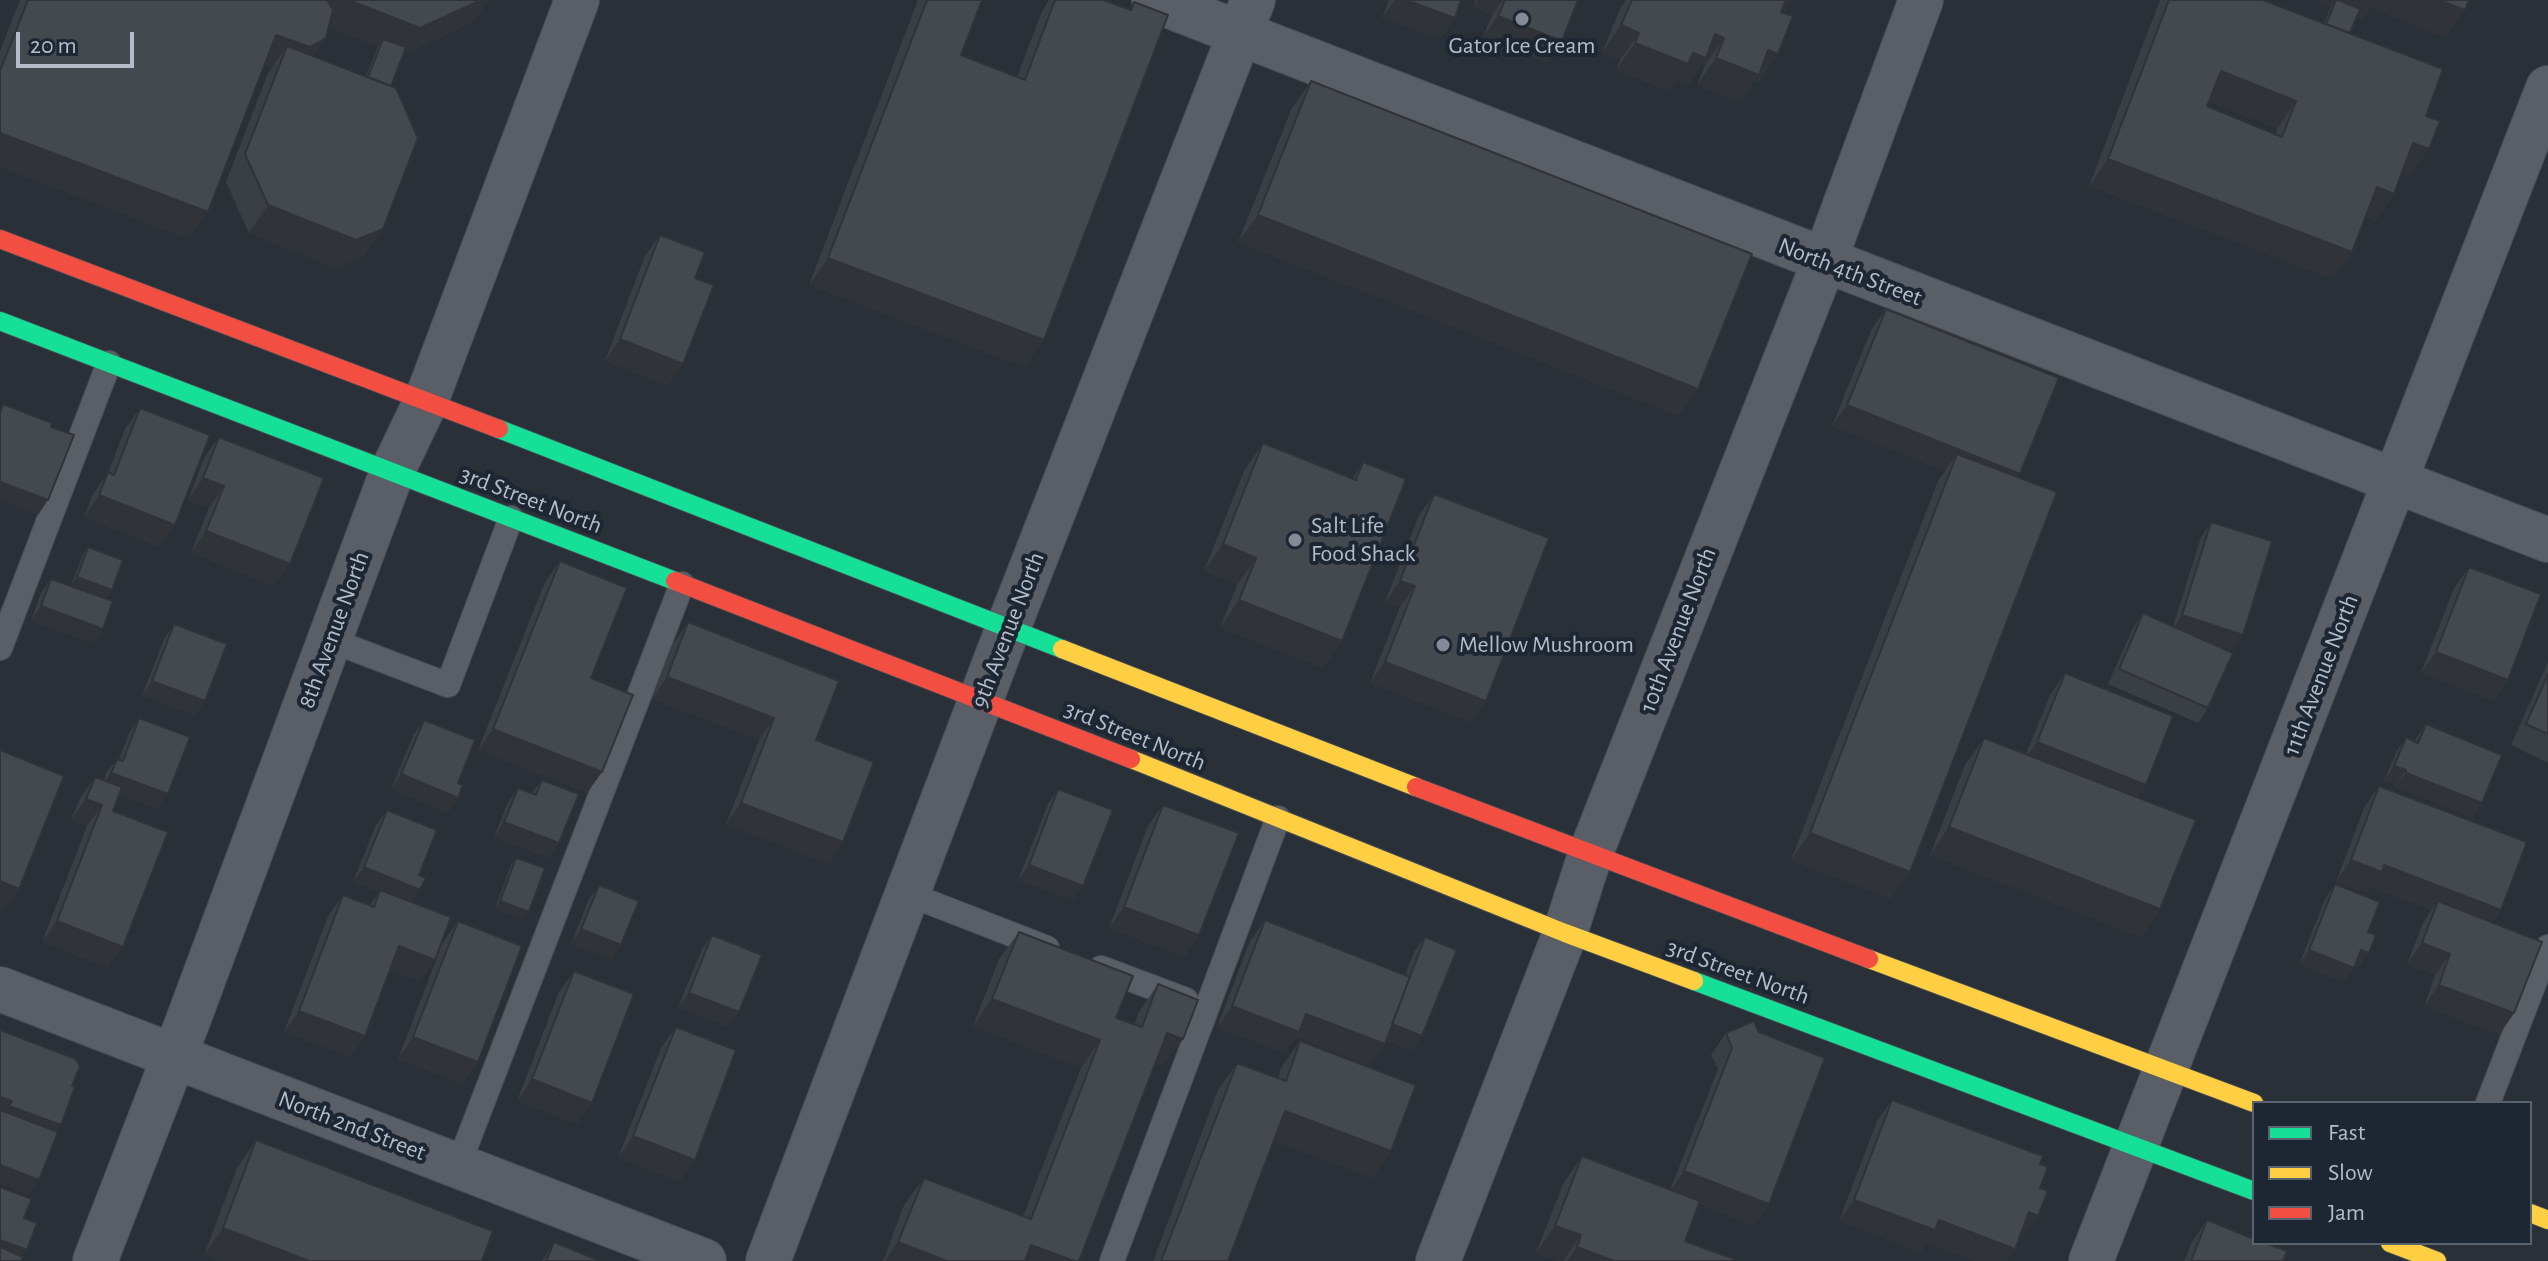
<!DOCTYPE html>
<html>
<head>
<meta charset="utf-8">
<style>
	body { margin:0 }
	#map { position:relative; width:2548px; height:1261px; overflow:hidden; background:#2a3038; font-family:"Alegreya Sans",sans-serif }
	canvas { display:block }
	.legend { position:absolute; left:2252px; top:1101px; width:280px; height:144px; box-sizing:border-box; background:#1d2633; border:2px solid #59626f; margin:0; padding:10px 14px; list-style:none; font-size:24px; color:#b4bcc9 }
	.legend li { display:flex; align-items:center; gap:16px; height:40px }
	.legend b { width:40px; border:2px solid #59626f }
	.scale { position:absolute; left:16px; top:32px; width:118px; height:36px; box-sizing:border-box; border:4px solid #b4bcc9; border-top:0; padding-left:10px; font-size:24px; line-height:28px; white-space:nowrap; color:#b4bcc9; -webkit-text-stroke:6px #1d2633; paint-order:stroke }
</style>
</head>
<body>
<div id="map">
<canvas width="2548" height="1261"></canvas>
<ul class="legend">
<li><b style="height:10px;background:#16e098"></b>Fast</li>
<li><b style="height:10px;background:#ffcf43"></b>Slow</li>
<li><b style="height:10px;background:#f24e42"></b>Jam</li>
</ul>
<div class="scale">20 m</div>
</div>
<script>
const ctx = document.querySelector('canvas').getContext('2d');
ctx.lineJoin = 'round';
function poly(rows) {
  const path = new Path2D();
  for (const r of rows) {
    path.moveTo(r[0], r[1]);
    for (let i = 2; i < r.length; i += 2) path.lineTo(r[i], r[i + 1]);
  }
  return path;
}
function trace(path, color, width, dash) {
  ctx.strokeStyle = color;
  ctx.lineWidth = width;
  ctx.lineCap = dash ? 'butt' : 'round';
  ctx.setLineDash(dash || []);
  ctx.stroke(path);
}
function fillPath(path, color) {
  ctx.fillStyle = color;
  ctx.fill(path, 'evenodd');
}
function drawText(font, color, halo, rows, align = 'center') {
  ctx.font = font + ' "Alegreya Sans",sans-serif';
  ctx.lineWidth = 8;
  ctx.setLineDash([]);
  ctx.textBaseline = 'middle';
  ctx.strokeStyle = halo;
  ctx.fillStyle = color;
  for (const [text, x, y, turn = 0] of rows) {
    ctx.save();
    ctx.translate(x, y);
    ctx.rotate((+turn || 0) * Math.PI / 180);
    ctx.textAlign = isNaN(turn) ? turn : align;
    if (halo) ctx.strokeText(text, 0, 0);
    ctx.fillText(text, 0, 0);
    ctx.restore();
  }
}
const lane = poly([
	[330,640,448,685,511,518],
	[0,648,109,363],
	[908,894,1047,948],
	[1101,968,1186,1000],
	[2488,1103,2548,947],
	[458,1166,682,584],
	[1112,1261,1278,818]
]);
const street = poly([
	[1154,0,2548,540],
	[0,989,704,1261],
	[95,1261,186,1026,392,472,426,401,577,0],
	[768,1261,1008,628,1253,0],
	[1438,1261,1565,933,1590,855,1824,262,1921,0],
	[2091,1261,2548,88]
]);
const fast = poly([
	[0,321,675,581],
	[499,429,1062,649],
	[1694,981,2254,1191]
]);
const slow = poly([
	[1062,649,1416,787],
	[1131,759,1565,933,1694,981],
	[1869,959,2254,1103],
	[2530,1213,2548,1220],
	[2390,1243,2437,1261]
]);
const jam = poly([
	[0,239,499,429],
	[675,581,1131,759],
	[1416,787,1869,959]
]);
trace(lane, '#484c53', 26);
trace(street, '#484c53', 46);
trace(fast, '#484c55', 20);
trace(slow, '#484c55', 20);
trace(jam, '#484c55', 20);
trace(lane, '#5a5e66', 24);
trace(street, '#5a5e66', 44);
trace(fast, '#16e098', 18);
trace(slow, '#ffcf43', 18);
trace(jam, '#f24e42', 18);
fillPath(poly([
	[20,0,489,0,473,22,404,54,391,86,383,229,364,256,336,268,249,233,226,182,268,73,272,68,264,65,189,239,0,167,0,51],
	[329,27,378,46,366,76,313,56,326,38],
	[918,0,982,0,961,55,1017,77,1042,11,1049,0,1104,0,1129,9,1134,2,1025,367,809,285],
	[1389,0,1461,0,1455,18,1440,39,1382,18],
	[1476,0,1578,0,1547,63,1483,37,1492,15,1473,7],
	[1626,0,1792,0,1785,11,1782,10,1759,82,1755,80,1740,102,1697,85,1705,65,1702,64,1687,86,1676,81,1669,91,1616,70,1620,60,1602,53,1620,9],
	[2160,0,2263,0,2324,23,2331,6,2315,0,2469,0,2445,38,2371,7,2362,19,2357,17,2350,33,2426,116,2410,177,2402,174,2394,194,2375,221,2366,217,2352,252,2333,279,2089,186],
	[2209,101,2277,129,2275,135,2207,106],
	[1311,81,1679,416,1238,242,1292,108],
	[660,235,695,278,668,386,605,361,645,256],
	[1886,309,2018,477,1891,899,1791,860,1938,481,1945,471,1832,426,1871,330],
	[140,408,175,525,160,547,84,517,93,494,108,473,125,429],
	[219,437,275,586,191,553,209,508,188,500,204,458],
	[1263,443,1352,479,1363,462,1342,641,1323,668,1220,628,1237,585,1204,571,1244,471],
	[1434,494,1471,722,1370,683,1400,607,1385,602,1419,515],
	[2211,522,2233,650,2209,642,2208,708,2198,723,2108,684,2133,628,2143,613,2173,626,2201,537],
	[88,547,112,590,107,598,71,585,83,554],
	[560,561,591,678,587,793,478,750,545,582],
	[2469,567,2508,680,2494,701,2421,673,2454,588],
	[51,579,103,629,93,644,31,620,41,593],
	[688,622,816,740,843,842,828,864,726,824,759,740,652,699,673,644],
	[174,624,205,701,195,715,142,696,164,639],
	[2548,662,2548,763,2511,745],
	[2065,673,2146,785,2137,797,2160,909,2141,937,1930,855,1965,765,1984,738,2026,754,2050,695],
	[139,718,157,809,119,794,113,811,108,968,42,942,87,826,71,820,80,798,95,777,104,780,106,773,117,759,119,759,129,733],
	[424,720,458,783,458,798,447,813,391,789,414,734],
	[2426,724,2482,803,2472,818,2395,787,2396,785,2384,781,2396,752,2406,737,2414,741],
	[542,780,559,843,549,858,494,837,508,802,518,788,532,793],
	[2379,786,2501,910,2492,922,2514,1013,2499,1035,2424,1006,2435,975,2407,964,2423,923,2431,910,2371,887,2367,893,2336,882,2364,808],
	[1058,789,1073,900,1018,880,1048,804],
	[1163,805,1199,935,1184,957,1109,928,1148,826],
	[387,810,419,875,412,902,435,960,420,981,390,970,365,1036,350,1057,284,1032,328,916,343,895,370,905,379,892,353,882,376,825],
	[516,858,523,920,495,908,511,865],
	[2335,884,2368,932,2358,968,2354,966,2344,982,2299,965,2325,899],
	[599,885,621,945,611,960,571,944,589,899],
	[1265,920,1405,975,1414,952,1425,937,1412,1051,1386,1040,1370,1065,1296,1037,1284,1053,1217,1027,1250,941],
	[458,921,478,1062,463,1084,398,1059,443,942],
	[1019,932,1116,1018,1134,1024,1139,1012,1158,984,1163,1066,1155,1063,1079,1261,883,1261,904,1205,924,1178,1023,1216,1081,1068,973,1026,999,959],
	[712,935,729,1027,678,1007,702,949],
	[574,971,577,1124,517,1101,559,992],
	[1754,1021,1769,1204,1754,1226,1699,1204,1685,1241,1733,1261,1558,1261,1536,1253,1563,1184,1582,1156,1670,1190,1718,1069,1711,1055,1726,1033],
	[676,1027,680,1181,618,1158,661,1048],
	[1300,1041,1391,1151,1372,1178,1274,1141,1228,1261,1153,1261,1218,1090,1237,1063,1278,1078,1281,1068],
	[1892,1100,2040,1164,2023,1237,2020,1236,2015,1249,2007,1261,1975,1261,1926,1243,1920,1252,1839,1221,1877,1121],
	[256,1140,482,1261,219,1261,204,1255,237,1168],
	[2207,1220,2283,1261,2184,1261,2192,1242],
	[554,1242,600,1261,542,1261]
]), '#3a3f45');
fillPath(poly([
	[300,0,489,0,473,22,401,55,383,39,378,46,291,12],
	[1395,0,1406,0,1455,18,1440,39,1382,18],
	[1478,0,1503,0,1492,15,1473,7],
	[1780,0,1792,0,1785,11,1775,7],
	[2315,0,2335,0,2331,6],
	[2336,0,2439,0,2465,10,2445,38,2371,7,2362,19,2333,7],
	[1498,16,1562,41,1547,63,1483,37],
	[1621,25,1639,33,1620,60,1602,53],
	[1715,34,1724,38,1705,65,1702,64,1687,86,1676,81,1669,91,1616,70,1635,43],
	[276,35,326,38,307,65,287,46,272,68,257,62],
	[1768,50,1778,54,1759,82,1755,80,1740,102,1697,85,1716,58],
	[2221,71,2296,101,2277,129,2202,98],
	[0,133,208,212,189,239,0,167],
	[2413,143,2429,149,2410,177,2394,171],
	[2108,159,2352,252,2333,279,2089,186],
	[2377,187,2394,194,2375,221,2358,214],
	[268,205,383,229,364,256,336,268,249,233],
	[1258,215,1698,389,1679,416,1238,242],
	[828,258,1044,340,1025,367,809,285],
	[620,339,683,364,668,386,605,361],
	[1847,405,2020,474,2005,495,1957,454,1945,471,1832,426],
	[203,478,224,486,209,508,188,500],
	[0,482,48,500,38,515,0,500],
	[99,495,175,525,160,547,84,517],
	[206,531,290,564,275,586,191,553],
	[1223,544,1256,558,1237,585,1204,571],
	[77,577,112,590,107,598,71,585],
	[1400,581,1415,586,1400,607,1385,602],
	[1239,600,1342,641,1323,668,1220,628],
	[41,606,103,629,93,644,31,620],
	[2182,615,2243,635,2233,650,2172,630],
	[2436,652,2508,680,2494,701,2421,673],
	[1385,662,1486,701,1471,722,1370,683],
	[667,677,774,718,759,740,652,699],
	[152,681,205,701,195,715,142,696],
	[493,729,602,772,587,793,478,750],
	[2037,742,2146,785,2131,806,2022,763],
	[2394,766,2406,770,2396,785,2384,781],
	[111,773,168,794,157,809,101,787],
	[2406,773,2482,803,2472,818,2395,787],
	[401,774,458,798,447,813,391,789],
	[86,799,102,805,87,826,71,820],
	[741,803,843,842,828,864,726,824],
	[504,822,559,843,549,858,494,837],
	[1949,827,2160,909,2141,937,1930,855],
	[1810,833,1910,872,1891,899,1791,860],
	[2351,860,2384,865,2501,910,2486,931,2438,901,2431,910,2371,887,2367,893,2336,882],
	[1029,865,1083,886,1073,900,1018,880],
	[364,867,420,890,410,905,353,882],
	[0,881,19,889,4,910,0,909],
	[500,901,529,912,523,920,495,908],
	[1124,907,1199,935,1184,957,1109,928],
	[57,921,123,947,108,968,42,942],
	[581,929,621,945,611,960,571,944],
	[2422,943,2450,954,2435,975,2407,964],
	[399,946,435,960,420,981,384,967],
	[2309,950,2354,968,2344,982,2299,965],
	[2361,950,2369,953,2358,968,2350,965],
	[2439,985,2514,1013,2499,1035,2424,1006],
	[689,993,739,1012,729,1027,678,1007],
	[992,999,1100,1040,1081,1068,973,1026],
	[1232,1006,1306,1014,1385,1044,1370,1065,1296,1037,1284,1053,1217,1027],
	[299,1011,365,1036,350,1057,284,1032],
	[1390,1023,1422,1036,1412,1051,1380,1038],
	[1167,1033,1183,1039,1163,1066,1148,1060],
	[413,1037,478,1062,463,1084,398,1059],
	[532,1079,592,1103,577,1124,517,1101],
	[0,1097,12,1101,1,1116,0,1115],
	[9,1106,61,1125,50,1140,0,1119],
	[1285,1111,1391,1151,1372,1178,1266,1138],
	[633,1136,695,1160,680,1181,618,1158],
	[0,1165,39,1180,29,1195,0,1184],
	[1684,1171,1769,1204,1754,1226,1669,1193],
	[1854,1200,1939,1220,2015,1249,2007,1261,1975,1261,1926,1243,1920,1252,1839,1221],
	[2029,1212,2038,1216,2023,1237,2014,1233],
	[1555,1226,1581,1235,1563,1261,1558,1261,1536,1253],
	[223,1228,309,1261,219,1261,204,1255],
	[0,1240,27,1250,19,1261,0,1259],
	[898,1242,947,1261,885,1261],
	[1031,1245,1074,1261,1019,1261],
	[1577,1247,1614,1261,1567,1261]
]), '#303338');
const building = poly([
	[28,0,327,0,333,10,326,38,310,47,276,35,208,212,0,133,0,71,28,0],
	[349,0,481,0,420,28,349,0],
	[927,0,982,0,961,55,1025,80,1055,0,1104,0,1131,10,1134,2,1168,15,1044,340,828,258,927,0],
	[1406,0,1461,0,1455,18,1406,0],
	[1505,0,1578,0,1562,41,1498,16,1505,0],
	[1632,0,1786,0,1781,12,1793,16,1778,54,1768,50,1759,75,1716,58,1724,38,1715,34,1706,58,1693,53,1688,64,1635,43,1639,33,1621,25,1632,0],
	[2169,0,2263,0,2443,69,2426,116,2440,121,2429,149,2413,143,2394,194,2377,187,2352,252,2108,159,2169,0],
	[2221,71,2296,101,2282,137,2207,106,2221,71],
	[2336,0,2339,0,2360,9,2350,33,2326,24,2336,0],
	[2439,0,2469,0,2465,10,2439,0],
	[383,39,406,47,391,86,368,77,383,39],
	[287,46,396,88,418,138,383,229,356,240,268,205,245,154,287,46],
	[1311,81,1752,254,1698,389,1258,215,1311,81],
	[660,235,705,252,695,278,714,285,683,364,620,339,660,235],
	[1886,309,2059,378,2020,474,1847,405,1886,309],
	[3,404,52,423,51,427,74,435,48,500,0,482,0,413,3,404],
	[140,408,210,435,175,525,99,495,108,472,114,475,140,408],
	[219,437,324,478,290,564,206,531,224,486,203,478,219,437],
	[1263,443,1356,480,1363,462,1406,479,1342,641,1239,600,1256,558,1223,544,1263,443],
	[1957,454,2057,492,1910,872,1810,833,1957,454],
	[1434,494,1549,538,1486,701,1385,662,1415,586,1400,581,1434,494],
	[2211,522,2272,541,2243,635,2182,615,2211,522],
	[88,547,123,560,112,590,77,577,88,547],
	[560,561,627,588,591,678,633,695,602,772,493,729,560,561],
	[2469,567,2541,594,2508,680,2436,652,2469,567],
	[51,579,113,601,103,629,41,606,51,579],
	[2143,613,2233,653,2208,708,2119,669,2143,613],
	[688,622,839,681,816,740,874,762,843,842,741,803,774,718,667,677,688,622],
	[174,624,227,644,205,701,152,681,174,624],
	[2065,673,2173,716,2146,785,2037,742,2065,673],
	[2548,674,2548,734,2526,724,2548,674],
	[139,718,190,737,168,794,111,773,117,759,123,761,139,718],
	[424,720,475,740,458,783,463,785,458,798,401,774,424,720],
	[2426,724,2502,755,2482,803,2406,773,2406,770,2394,766,2406,737,2418,743,2426,724],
	[1984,738,2196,820,2160,909,1949,827,1984,738],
	[0,750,64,776,19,889,0,881,0,750],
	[95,777,122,787,113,811,168,832,123,947,57,921,102,805,86,799,95,777],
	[542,780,579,794,559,843,504,822,518,788,536,795,542,780],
	[2379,786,2527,842,2501,910,2384,865,2382,872,2351,860,2379,786],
	[1058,789,1113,810,1083,886,1029,865,1058,789],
	[1163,805,1239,833,1199,935,1124,907,1163,805],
	[387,810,437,830,419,875,426,878,420,890,364,867,387,810],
	[516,858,545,868,529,912,500,901,516,858],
	[2335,884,2380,902,2368,932,2376,935,2369,953,2361,950,2354,968,2309,950,2335,884],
	[599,885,639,901,621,945,581,929,599,885],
	[380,890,451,917,435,960,399,946,365,1036,299,1011,343,895,374,907,380,890],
	[2438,901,2542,942,2514,1013,2439,985,2450,954,2422,943,2438,901],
	[1265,920,1410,977,1385,1044,1306,1014,1299,1032,1232,1006,1265,920],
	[458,921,522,946,478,1062,413,1037,458,921],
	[1019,932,1133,976,1116,1018,1142,1027,1158,984,1198,1000,1183,1039,1167,1033,1079,1261,1074,1261,1031,1245,1025,1261,947,1261,898,1242,924,1178,1031,1219,1100,1040,992,999,1019,932],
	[712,935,762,955,739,1012,689,993,712,935],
	[1425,937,1457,950,1422,1036,1392,1024,1425,937],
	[574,971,634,994,592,1103,532,1079,574,971],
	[1754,1021,1759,1032,1825,1058,1769,1204,1684,1171,1732,1048,1726,1033,1754,1021],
	[676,1027,736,1050,695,1160,633,1136,676,1027],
	[0,1030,76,1059,80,1066,72,1086,75,1087,61,1125,9,1106,12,1101,0,1097,0,1030],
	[1300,1041,1416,1085,1391,1151,1285,1111,1228,1261,1161,1261,1237,1063,1286,1081,1300,1041],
	[1892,1100,2043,1156,2040,1164,2048,1167,2040,1188,2048,1191,2038,1216,2029,1212,2015,1249,1939,1220,1935,1230,1854,1200,1892,1100],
	[0,1110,58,1132,39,1180,0,1165,0,1110],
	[256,1140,493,1231,482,1261,309,1261,223,1228,256,1140],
	[1582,1156,1700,1201,1685,1241,1734,1259,1733,1261,1614,1261,1577,1247,1581,1235,1555,1226,1582,1156],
	[0,1187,32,1199,24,1218,37,1223,27,1250,0,1240,0,1187],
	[2207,1220,2254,1239,2254,1243,2265,1243,2287,1251,2283,1261,2191,1261,2207,1220],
	[554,1242,600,1261,546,1261,554,1242],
	[0,1247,23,1257,21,1261,0,1261,0,1247]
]);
fillPath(building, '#444950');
trace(building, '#303338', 2);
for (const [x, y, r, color] of [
	[1522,19,8,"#848b96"],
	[1295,540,8,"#848b96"],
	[1443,645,8,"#848b96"]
]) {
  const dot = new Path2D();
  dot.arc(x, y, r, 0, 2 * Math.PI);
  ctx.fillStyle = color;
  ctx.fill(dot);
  trace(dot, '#1d2633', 3);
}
drawText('24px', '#b4bcc9', '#1d2633', [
	["Gator Ice Cream",1522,46,"center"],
	["Salt Life",1311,526],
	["Food Shack",1311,554],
	["Mellow Mushroom",1459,645]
], 'left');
drawText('24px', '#b4bcc9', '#1d2633', [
	["North 4th Street",1850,272,21],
	["3rd Street North",531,500,21],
	["8th Avenue North",334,630,-70],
	["9th Avenue North",1008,630,-69],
	["10th Avenue North",1678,630,-69],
	["11th Avenue North",2321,675,-69],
	["3rd Street North",1135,736,22],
	["3rd Street North",1738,972,20],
	["North 2nd Street",352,1126,21]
]);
</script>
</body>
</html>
